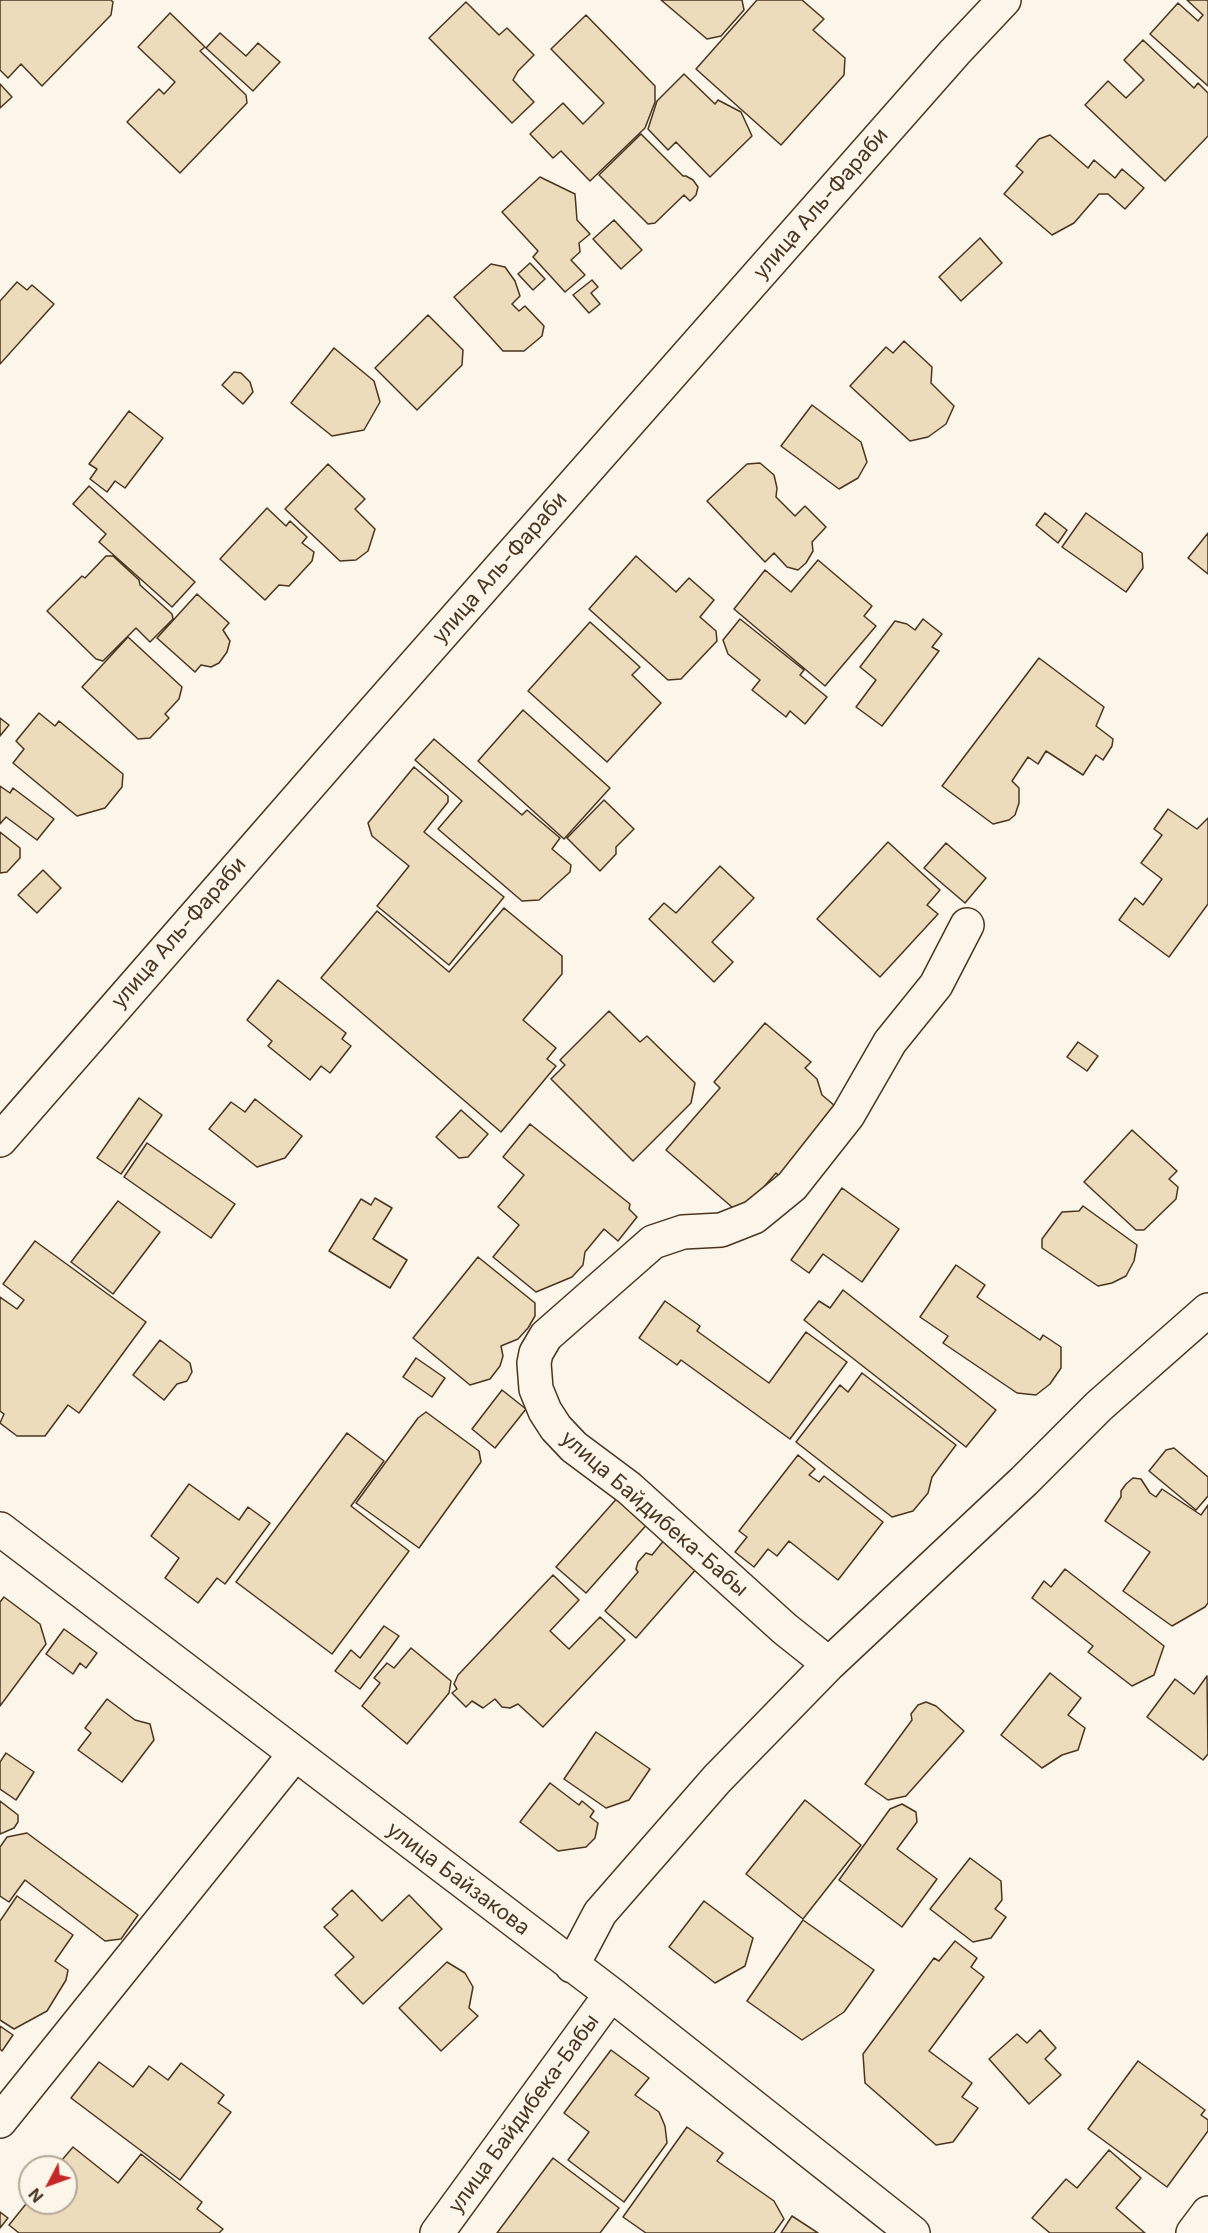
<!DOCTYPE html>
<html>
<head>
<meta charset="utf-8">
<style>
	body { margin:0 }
	#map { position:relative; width:1208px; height:2233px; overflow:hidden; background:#fbf6e9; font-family:Inter,sans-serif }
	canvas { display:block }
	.north { position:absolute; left:18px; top:2155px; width:60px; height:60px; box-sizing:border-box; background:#fbf6e9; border:2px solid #b4a999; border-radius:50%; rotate:229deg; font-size:16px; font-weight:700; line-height:24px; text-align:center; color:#4a3520 }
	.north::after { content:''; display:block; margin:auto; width:21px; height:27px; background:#c62828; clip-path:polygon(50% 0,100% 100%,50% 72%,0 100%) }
</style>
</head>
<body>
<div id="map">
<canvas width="1208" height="2233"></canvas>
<div class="north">N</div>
</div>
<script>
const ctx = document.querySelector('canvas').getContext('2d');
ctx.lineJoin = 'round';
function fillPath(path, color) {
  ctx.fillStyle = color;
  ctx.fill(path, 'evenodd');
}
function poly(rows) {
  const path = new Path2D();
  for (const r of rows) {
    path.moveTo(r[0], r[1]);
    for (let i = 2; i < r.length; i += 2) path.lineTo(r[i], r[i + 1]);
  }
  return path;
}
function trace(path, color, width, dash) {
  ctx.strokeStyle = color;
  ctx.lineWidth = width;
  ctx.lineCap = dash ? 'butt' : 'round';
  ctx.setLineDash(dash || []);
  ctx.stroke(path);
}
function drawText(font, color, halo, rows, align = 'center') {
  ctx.font = font + ' Inter,sans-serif';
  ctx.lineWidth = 4.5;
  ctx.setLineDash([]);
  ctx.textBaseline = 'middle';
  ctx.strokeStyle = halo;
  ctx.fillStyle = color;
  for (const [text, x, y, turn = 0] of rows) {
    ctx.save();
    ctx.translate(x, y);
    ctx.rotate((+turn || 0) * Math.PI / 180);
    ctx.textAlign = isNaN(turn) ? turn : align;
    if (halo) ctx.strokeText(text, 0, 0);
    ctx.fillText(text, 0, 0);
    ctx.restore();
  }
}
const building = poly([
	[0,0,111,0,113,2,111,15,42,86,21,64,8,78,0,70,0,0],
	[661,0,742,0,744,10,721,36,707,39,661,0],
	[757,0,802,0,824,19,813,30,845,58,844,75,781,145,696,69,757,0],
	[1187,0,1208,0,1208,86,1150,34,1178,3,1198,21,1203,15,1187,0],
	[466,2,499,35,507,28,534,55,518,71,513,80,534,102,512,123,429,38,466,2],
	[170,13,205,47,200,51,246,95,247,103,180,173,127,122,159,89,164,94,175,82,138,47,170,13],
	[586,15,655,86,655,102,645,128,590,181,561,151,553,158,530,134,563,103,583,124,604,103,551,49,586,15],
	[220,33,246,56,258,43,280,62,253,91,206,48,220,33],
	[1143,40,1194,88,1198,83,1208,93,1208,136,1165,181,1085,105,1108,81,1126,98,1144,80,1124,60,1143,40],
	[684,74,715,104,718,100,741,112,752,136,710,177,676,142,668,150,648,129,657,101,684,74],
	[0,84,12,97,0,108,0,84],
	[641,134,683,176,686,176,693,180,698,187,696,195,690,201,684,195,655,223,648,224,599,175,641,134],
	[1050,135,1088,168,1094,160,1115,178,1122,169,1144,188,1125,209,1108,194,1099,194,1074,223,1052,235,1004,194,1023,172,1016,166,1039,139,1050,135],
	[540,177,575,194,577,220,590,234,579,243,580,252,571,260,585,275,565,292,533,257,538,251,502,212,540,177],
	[614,220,642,250,621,269,593,239,614,220],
	[980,238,1002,263,961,301,939,277,980,238],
	[530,263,545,279,533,290,518,274,530,263],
	[491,264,505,267,515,281,520,296,512,304,519,311,525,306,544,326,542,336,524,351,503,351,454,297,491,264],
	[592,280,598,287,591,293,600,304,589,313,573,295,592,280],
	[17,282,27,290,32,285,54,304,0,364,0,301,17,282],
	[428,315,463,350,462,365,417,410,375,368,428,315],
	[904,341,932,367,931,383,954,406,946,424,928,437,910,441,850,386,886,347,893,353,904,341],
	[334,348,374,381,380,402,364,430,332,436,291,403,334,348],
	[234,372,241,373,250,382,253,392,243,404,222,385,234,372],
	[812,405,861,442,867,462,858,478,839,489,781,446,812,405],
	[129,411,163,438,125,488,115,481,107,492,90,479,97,469,89,464,129,411],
	[760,463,774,475,777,488,776,497,795,516,805,506,826,527,812,542,813,551,806,563,798,570,787,567,774,553,765,562,707,501,747,464,760,463],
	[328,464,365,499,355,509,375,529,368,551,356,560,340,561,285,509,328,464],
	[89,486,195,582,172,607,99,542,106,534,73,504,89,486],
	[267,508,286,526,290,521,307,537,302,543,314,552,312,561,289,586,279,585,265,600,220,559,267,508],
	[1045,513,1067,530,1058,543,1036,525,1045,513],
	[1086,513,1142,553,1143,568,1126,592,1062,547,1086,513],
	[1208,533,1208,574,1188,558,1208,533],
	[106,556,113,556,139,580,140,585,172,614,173,619,150,642,136,628,103,661,96,659,47,611,82,576,85,578,106,556],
	[636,556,676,592,689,578,714,600,700,617,716,631,717,641,681,679,668,680,589,609,636,556],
	[818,560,872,606,864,616,876,626,825,686,734,609,765,570,791,592,818,560],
	[197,594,229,623,223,630,230,641,227,652,219,663,211,667,201,665,195,672,157,638,197,594],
	[740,619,804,670,800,675,827,697,805,724,790,711,786,717,752,690,760,680,728,654,723,640,740,619],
	[923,619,942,634,932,647,939,651,882,726,856,707,876,680,860,667,895,621,907,624,915,630,923,619],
	[590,622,640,667,632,675,661,703,607,762,528,691,590,622],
	[128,637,182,687,179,699,165,714,169,718,150,738,138,739,82,687,128,637],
	[1039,658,1104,707,1096,726,1113,739,1112,746,1103,760,1096,755,1083,775,1046,751,1038,764,1028,757,1012,781,1019,788,1019,803,1015,815,1009,820,993,824,942,786,1039,658],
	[523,710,610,788,564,839,478,761,523,710],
	[39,713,55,726,59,721,123,774,122,787,105,808,77,816,13,763,24,749,16,741,39,713],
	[0,718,9,725,0,736,0,718],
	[434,739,522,815,527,810,560,838,552,849,571,865,570,872,539,900,522,901,438,829,462,801,415,760,434,739],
	[414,767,448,796,448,802,424,832,504,897,449,965,377,906,409,866,372,836,368,823,414,767],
	[0,786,10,793,13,788,54,819,37,840,6,817,0,824,0,786],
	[604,800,634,829,616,847,616,854,600,871,567,838,604,800],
	[1168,809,1197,829,1208,818,1208,904,1169,957,1119,920,1135,898,1143,905,1162,879,1141,863,1162,835,1154,829,1168,809],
	[0,832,20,848,20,858,7,872,0,873,0,832],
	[888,842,940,890,927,905,938,914,880,977,817,919,888,842],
	[946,843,986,878,965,903,924,868,946,843],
	[720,866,754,898,712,942,733,962,714,982,649,919,664,903,676,913,720,866],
	[43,870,61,888,37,913,18,895,43,870],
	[504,908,562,956,562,974,523,1020,556,1048,547,1059,556,1066,501,1132,321,978,377,911,449,972,504,908],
	[278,980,346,1033,342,1039,351,1046,330,1073,321,1066,310,1080,268,1046,272,1041,247,1020,278,980],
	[609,1011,640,1042,647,1036,695,1083,691,1103,633,1161,551,1079,565,1065,560,1060,609,1011],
	[765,1023,811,1062,805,1068,817,1079,822,1095,841,1111,783,1179,776,1173,740,1214,666,1150,720,1088,714,1082,765,1023],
	[1078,1042,1098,1056,1087,1071,1067,1057,1078,1042],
	[139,1098,162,1115,121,1174,97,1158,139,1098],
	[255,1099,302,1136,285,1158,257,1167,209,1129,231,1102,245,1112,255,1099],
	[461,1110,488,1134,468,1157,459,1158,436,1137,461,1110],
	[530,1124,630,1204,629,1209,637,1217,618,1241,604,1229,585,1252,583,1265,572,1277,536,1292,493,1257,519,1225,498,1207,524,1175,503,1157,530,1124],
	[1132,1130,1177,1171,1169,1179,1178,1187,1176,1199,1144,1230,1136,1230,1084,1182,1132,1130],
	[147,1143,235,1204,211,1238,124,1177,147,1143],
	[842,1188,899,1229,862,1282,823,1254,809,1273,791,1260,842,1188],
	[375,1198,392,1208,373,1239,407,1260,390,1288,329,1251,361,1199,371,1205,375,1198],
	[118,1201,160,1232,113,1294,71,1262,118,1201],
	[1083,1206,1137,1245,1134,1261,1126,1276,1112,1283,1098,1286,1042,1248,1042,1239,1062,1212,1079,1211,1083,1206],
	[35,1241,146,1322,79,1413,68,1405,45,1436,17,1436,0,1423,4,1414,0,1411,0,1297,17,1309,24,1300,3,1284,35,1241],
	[478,1257,535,1303,535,1316,528,1328,518,1339,501,1346,503,1356,500,1366,490,1379,470,1385,413,1338,478,1257],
	[956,1265,985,1285,977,1297,1040,1340,1043,1335,1061,1347,1061,1368,1050,1384,1036,1395,1017,1393,943,1343,948,1336,920,1317,956,1265],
	[843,1290,996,1410,966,1447,804,1320,819,1301,830,1308,843,1290],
	[665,1301,700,1326,697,1331,769,1383,806,1332,847,1362,790,1439,681,1360,677,1365,639,1338,665,1301],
	[160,1340,190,1363,192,1372,187,1381,177,1384,164,1400,133,1375,160,1340],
	[416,1358,445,1378,432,1397,403,1377,416,1358],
	[862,1373,956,1445,932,1477,928,1493,913,1511,892,1517,796,1442,840,1385,848,1392,862,1373],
	[502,1390,526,1409,495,1448,472,1429,502,1390],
	[426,1412,479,1451,481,1462,419,1548,356,1503,418,1418,426,1412],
	[347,1433,384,1461,351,1506,409,1551,332,1654,236,1582,347,1433],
	[1174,1448,1208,1477,1208,1496,1196,1510,1149,1471,1166,1450,1174,1448],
	[798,1455,815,1469,809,1475,819,1482,824,1476,883,1522,838,1580,789,1541,777,1556,768,1549,754,1567,735,1552,747,1537,739,1531,798,1455],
	[1133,1478,1141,1479,1150,1493,1156,1497,1162,1489,1201,1515,1208,1505,1208,1603,1205,1607,1172,1626,1123,1591,1150,1552,1105,1521,1121,1497,1121,1491,1126,1484,1133,1478],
	[189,1484,239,1520,248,1507,270,1523,225,1584,217,1578,198,1603,165,1578,179,1558,151,1536,189,1484],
	[620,1495,650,1521,586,1593,556,1567,620,1495],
	[665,1539,698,1567,636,1638,605,1611,638,1572,636,1569,638,1562,646,1553,652,1555,665,1539],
	[1065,1569,1164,1646,1154,1675,1132,1686,1088,1652,1093,1646,1032,1598,1044,1581,1051,1587,1065,1569],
	[553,1575,579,1600,550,1631,569,1649,600,1617,625,1640,543,1727,518,1704,510,1708,502,1707,495,1699,483,1708,472,1701,466,1707,452,1693,457,1689,454,1684,458,1675,553,1575],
	[4,1597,40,1624,46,1644,0,1706,0,1602,4,1597],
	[384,1626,399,1636,360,1689,335,1671,351,1650,360,1658,384,1626],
	[64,1629,97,1653,86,1668,80,1663,73,1674,46,1654,64,1629],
	[411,1648,451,1681,449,1693,407,1744,362,1706,380,1683,374,1678,387,1663,394,1668,411,1648],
	[1050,1673,1081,1698,1068,1715,1085,1728,1078,1750,1062,1755,1042,1768,1001,1735,1050,1673],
	[1207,1676,1208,1754,1203,1760,1147,1717,1175,1679,1194,1694,1207,1676],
	[107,1699,135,1720,150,1724,154,1740,122,1782,78,1750,91,1733,85,1728,107,1699],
	[926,1702,936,1706,964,1731,906,1796,888,1800,865,1784,912,1720,911,1714,918,1705,926,1702],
	[596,1732,650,1769,629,1800,606,1808,564,1779,596,1732],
	[6,1753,34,1772,16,1800,0,1789,0,1762,6,1753],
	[550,1783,579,1805,582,1801,594,1811,590,1817,598,1823,595,1838,586,1847,558,1851,520,1822,550,1783],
	[805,1800,861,1845,803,1919,746,1874,805,1800],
	[0,1801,18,1815,18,1822,14,1828,0,1834,0,1801],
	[902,1804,916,1812,917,1822,897,1849,937,1879,902,1927,839,1880,890,1809,902,1804],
	[27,1833,138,1915,121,1939,105,1941,25,1880,9,1902,0,1896,0,1847,7,1837,27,1833],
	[970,1858,1001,1881,1002,1900,995,1909,1006,1917,991,1938,973,1942,930,1909,970,1858],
	[352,1890,382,1921,409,1895,442,1929,363,2004,335,1975,354,1957,324,1927,338,1915,332,1909,352,1890],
	[17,1896,73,1935,55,1961,68,1970,66,1980,47,2011,14,2029,0,2020,0,1921,17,1896],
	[704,1901,753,1938,745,1966,715,1983,669,1947,704,1901],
	[803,1920,874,1970,844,2012,802,2040,747,2001,803,1920],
	[955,1941,977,1958,971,1967,984,1977,929,2051,972,2083,962,2097,978,2108,953,2142,936,2145,865,2083,863,2054,934,1958,939,1961,955,1941],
	[447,1962,465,1973,473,1987,469,2008,478,2016,441,2051,399,2008,447,1962],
	[0,2026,13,2035,2,2051,0,2049,0,2026],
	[1040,2030,1056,2048,1045,2059,1061,2075,1029,2104,989,2059,1017,2034,1027,2043,1040,2030],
	[611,2050,649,2078,635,2095,659,2112,665,2126,667,2143,624,2202,568,2160,589,2132,564,2113,611,2050],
	[1138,2061,1205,2110,1201,2115,1208,2120,1208,2131,1167,2187,1088,2129,1138,2061],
	[99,2062,133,2087,149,2066,168,2080,181,2063,224,2095,218,2103,231,2112,180,2180,71,2098,99,2062],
	[687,2127,723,2153,717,2161,774,2201,784,2219,774,2233,646,2233,623,2217,687,2127],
	[73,2147,118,2183,141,2154,202,2202,197,2209,223,2229,219,2233,19,2233,9,2225,30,2199,30,2203,66,2203,66,2167,56,2167,73,2147],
	[1109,2150,1141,2178,1116,2208,1145,2233,1050,2233,1032,2218,1066,2179,1077,2188,1109,2150],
	[553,2158,619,2208,600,2233,497,2233,553,2158],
	[0,2212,8,2218,0,2228,0,2212],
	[792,2216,818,2233,781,2233,792,2216]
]);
fillPath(building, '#ecdcbc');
trace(building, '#4a3520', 1.5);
const street = poly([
	[0,1140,360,727,955,52,1004,0],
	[0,1529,611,1994,913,2233],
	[829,1664,785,1629,629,1488,574,1447,556,1428,545,1411,536,1389,534,1363,536,1353,546,1336,653,1242,683,1232,721,1230,754,1217,792,1186,848,1115,890,1042,936,985,967,925],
	[572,1966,600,1913,717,1779,829,1664,1024,1481,1099,1406,1208,1310],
	[0,2121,295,1754],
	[437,2233,611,1994],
	[1193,2233,1208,2213]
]);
trace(street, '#4a3520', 36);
trace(street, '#fbf6e9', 33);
drawText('21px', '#4a3520', '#fbf6e9', [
	["улица Аль-Фараби",821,204,-49],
	["улица Аль-Фараби",500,568,-49],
	["улица Аль-Фараби",179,933,-49],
	["улица Байдибека-Бабы",654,1514,41],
	["улица Байзакова",458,1879,37],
	["улица Байдибека-Бабы",524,2114,-54]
]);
</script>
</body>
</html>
